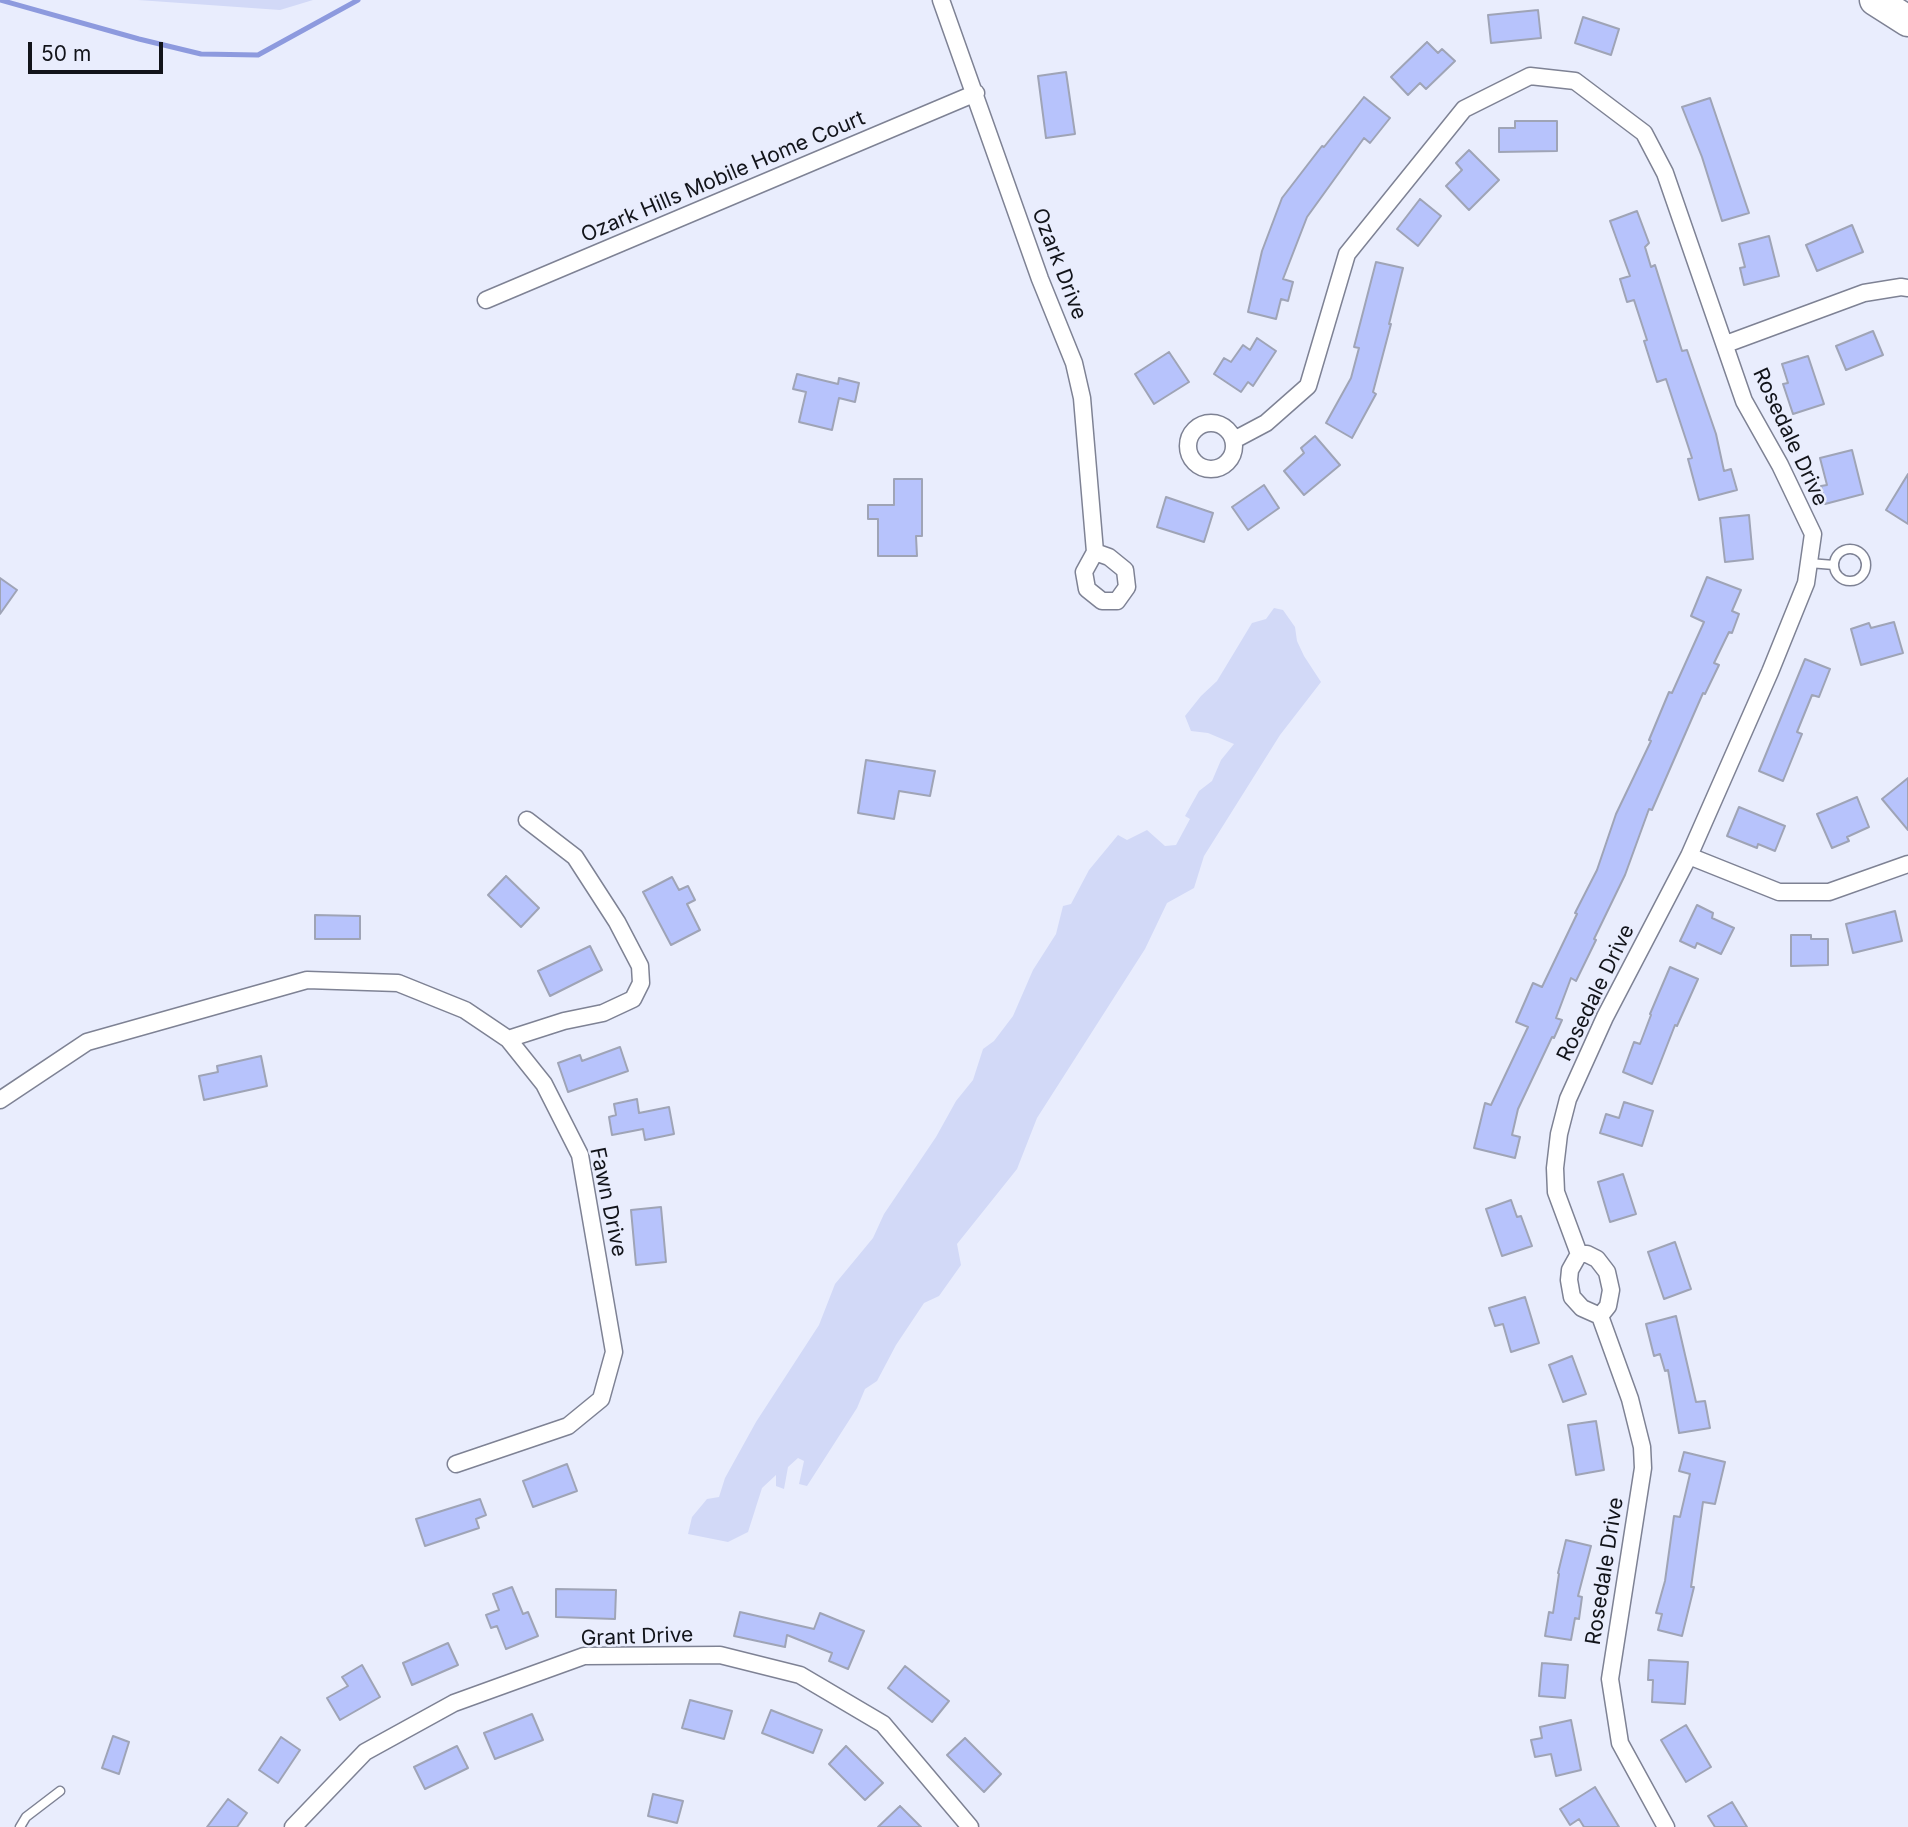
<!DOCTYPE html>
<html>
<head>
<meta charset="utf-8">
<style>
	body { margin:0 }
	#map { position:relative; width:1908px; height:1827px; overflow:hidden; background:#e9edfd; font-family:Inter,sans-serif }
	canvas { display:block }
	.scale { position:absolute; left:28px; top:42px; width:135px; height:32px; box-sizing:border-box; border:4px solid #12141a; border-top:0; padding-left:9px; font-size:21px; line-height:24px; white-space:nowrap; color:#12141a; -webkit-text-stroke:5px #e9edfd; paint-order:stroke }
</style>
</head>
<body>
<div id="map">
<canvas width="1908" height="1827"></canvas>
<div class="scale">50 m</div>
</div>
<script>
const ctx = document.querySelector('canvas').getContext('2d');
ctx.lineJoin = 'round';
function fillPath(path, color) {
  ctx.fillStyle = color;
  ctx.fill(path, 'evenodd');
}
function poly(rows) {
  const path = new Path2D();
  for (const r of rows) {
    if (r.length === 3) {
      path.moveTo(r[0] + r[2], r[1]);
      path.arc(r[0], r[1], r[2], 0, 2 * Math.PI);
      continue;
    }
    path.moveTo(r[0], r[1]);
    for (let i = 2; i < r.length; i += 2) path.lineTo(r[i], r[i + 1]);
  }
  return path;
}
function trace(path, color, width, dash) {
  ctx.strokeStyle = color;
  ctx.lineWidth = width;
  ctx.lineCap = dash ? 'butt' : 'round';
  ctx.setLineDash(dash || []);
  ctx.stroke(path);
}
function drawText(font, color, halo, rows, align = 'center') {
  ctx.font = font + ' Inter,sans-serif';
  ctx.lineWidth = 5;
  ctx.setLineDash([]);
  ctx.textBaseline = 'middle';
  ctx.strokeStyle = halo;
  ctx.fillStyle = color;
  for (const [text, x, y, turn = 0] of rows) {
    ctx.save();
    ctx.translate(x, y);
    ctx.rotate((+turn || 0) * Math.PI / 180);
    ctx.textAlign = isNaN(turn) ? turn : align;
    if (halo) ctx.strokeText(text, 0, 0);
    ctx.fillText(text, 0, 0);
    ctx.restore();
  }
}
fillPath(poly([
	[138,0,313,0,280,10],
	[1274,608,1283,610,1295,627,1297,641,1304,656,1321,682,1280,735,1204,856,1194,888,1167,903,1145,949,1037,1118,1017,1169,957,1244,961,1265,939,1296,924,1303,896,1345,877,1381,865,1389,857,1408,807,1486,799,1484,804,1461,798,1458,788,1467,784,1489,776,1486,776,1475,762,1488,748,1532,728,1542,688,1534,692,1517,707,1499,719,1497,725,1478,756,1422,819,1325,835,1284,873,1238,884,1214,936,1137,956,1101,973,1080,983,1049,994,1041,1013,1016,1033,970,1056,934,1063,906,1071,904,1089,870,1118,835,1127,840,1147,830,1165,846,1176,845,1190,819,1185,816,1199,791,1212,781,1221,760,1234,744,1208,733,1191,731,1185,716,1201,696,1217,681,1252,623,1266,619]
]), '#d2d9f7');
trace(poly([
	[0,0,139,39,201,54,258,55,358,0]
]), '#8d9ade', 5);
const building = poly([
	[1538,10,1541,38,1491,43,1488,15,1538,10],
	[1583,17,1619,29,1611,55,1575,43,1583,17],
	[1427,42,1438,53,1442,49,1455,61,1426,89,1420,83,1408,95,1391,77,1427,42],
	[1066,72,1075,134,1046,138,1038,76,1066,72],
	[1364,97,1390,118,1370,143,1364,138,1307,217,1283,279,1293,282,1288,301,1281,299,1276,319,1248,312,1262,251,1282,198,1322,146,1324,147,1364,97],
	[1710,98,1749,213,1722,221,1702,157,1682,107,1710,98],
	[1515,121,1557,121,1557,151,1499,152,1499,128,1515,128,1515,121],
	[1469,150,1499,180,1469,210,1446,186,1462,170,1456,163,1469,150],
	[1420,199,1441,216,1418,246,1397,229,1420,199],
	[1637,211,1649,243,1645,247,1651,267,1655,265,1682,351,1687,350,1716,434,1724,471,1731,469,1737,490,1699,500,1688,459,1692,458,1666,379,1657,382,1644,341,1647,340,1634,300,1627,302,1620,279,1630,276,1610,221,1637,211],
	[1852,225,1863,252,1817,271,1806,245,1852,225],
	[1769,236,1779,276,1744,285,1740,268,1745,267,1739,244,1769,236],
	[1376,262,1403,268,1389,324,1391,324,1373,392,1376,394,1352,438,1326,423,1351,378,1359,348,1354,347,1376,262],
	[1873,331,1883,355,1846,370,1836,346,1873,331],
	[1257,338,1276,351,1253,386,1248,382,1241,392,1214,374,1224,358,1231,362,1243,345,1250,350,1257,338],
	[1169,352,1189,382,1154,404,1135,374,1169,352],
	[1808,356,1824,404,1793,414,1783,384,1788,383,1782,364,1808,356],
	[797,374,838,384,839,378,859,383,855,402,839,398,832,430,799,422,806,392,793,389,797,374],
	[1315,436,1340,465,1304,495,1284,471,1304,453,1301,448,1315,436],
	[1852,450,1863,494,1825,504,1821,486,1827,485,1820,458,1852,450],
	[1908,474,1908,524,1886,510,1908,474],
	[894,479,922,479,922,536,916,536,917,556,878,556,878,519,868,519,868,505,894,505,894,479],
	[1264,485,1279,508,1248,530,1232,507,1264,485],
	[1166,497,1213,513,1204,542,1157,527,1166,497],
	[1749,515,1753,559,1725,562,1720,518,1749,515],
	[1707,577,1741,590,1732,611,1739,614,1732,633,1729,632,1714,663,1719,665,1705,694,1703,693,1652,810,1649,809,1625,875,1594,939,1596,940,1576,981,1571,978,1556,1018,1562,1020,1554,1038,1552,1037,1518,1109,1512,1135,1520,1137,1515,1158,1474,1148,1485,1103,1491,1105,1528,1027,1516,1022,1533,983,1542,987,1577,914,1575,913,1597,870,1616,814,1651,741,1649,740,1669,692,1672,693,1704,622,1691,616,1707,577],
	[0,578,17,590,0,614,0,578],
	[1894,622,1903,653,1861,665,1851,629,1869,623,1871,628,1894,622],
	[1805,659,1830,669,1819,697,1812,695,1797,732,1802,734,1783,781,1759,771,1805,659],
	[866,760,935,771,930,796,899,791,894,819,858,813,866,760],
	[1908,778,1908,830,1882,799,1908,778],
	[1857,797,1869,827,1847,837,1849,841,1832,848,1817,814,1857,797],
	[1739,807,1785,826,1775,851,1758,844,1757,848,1727,836,1739,807],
	[506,876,539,908,521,927,488,895,506,876],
	[672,877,679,890,688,886,695,900,687,904,700,930,671,945,643,892,672,877],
	[1697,905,1713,913,1712,918,1734,928,1721,954,1697,943,1695,948,1680,941,1697,905],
	[1895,911,1902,941,1853,953,1846,924,1895,911],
	[315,915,360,916,360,939,315,939,315,915],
	[1791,935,1811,935,1811,939,1828,939,1828,965,1791,966,1791,935],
	[590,946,602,970,550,996,538,971,590,946],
	[1670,967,1698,979,1677,1026,1675,1025,1652,1084,1623,1072,1634,1042,1640,1044,1651,1015,1650,1014,1670,967],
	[620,1047,628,1071,568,1092,558,1063,580,1055,582,1061,620,1047],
	[261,1056,267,1086,204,1100,199,1076,218,1072,217,1066,261,1056],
	[637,1099,639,1113,669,1107,674,1134,645,1140,643,1129,612,1135,609,1117,616,1115,614,1104,637,1099],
	[1624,1102,1653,1111,1642,1146,1600,1133,1606,1114,1619,1118,1624,1102],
	[1623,1174,1636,1214,1610,1222,1598,1182,1623,1174],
	[1511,1200,1517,1217,1521,1216,1532,1246,1502,1256,1486,1209,1511,1200],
	[661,1207,666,1262,636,1265,631,1210,661,1207],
	[1675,1242,1691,1289,1664,1299,1648,1252,1675,1242],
	[1525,1297,1539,1343,1511,1352,1503,1324,1495,1326,1489,1308,1525,1297],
	[1676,1316,1696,1402,1705,1401,1710,1428,1679,1433,1668,1370,1665,1371,1660,1354,1654,1356,1646,1324,1676,1316],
	[1572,1356,1586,1394,1563,1402,1549,1365,1572,1356],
	[1596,1421,1604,1470,1576,1475,1568,1425,1596,1421],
	[1684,1452,1725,1462,1715,1504,1703,1502,1691,1587,1694,1587,1682,1636,1658,1630,1662,1614,1656,1613,1665,1581,1674,1516,1680,1517,1690,1474,1679,1471,1684,1452],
	[567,1464,577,1491,533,1507,523,1481,567,1464],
	[480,1499,486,1515,476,1519,479,1528,425,1546,416,1519,480,1499],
	[1566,1540,1591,1546,1578,1596,1582,1597,1579,1619,1575,1618,1571,1640,1545,1636,1549,1612,1553,1613,1559,1574,1558,1573,1566,1540],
	[512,1587,523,1614,528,1612,538,1636,506,1649,497,1626,491,1628,486,1615,499,1610,493,1594,512,1587],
	[556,1589,616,1590,615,1619,556,1617,556,1589],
	[740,1612,814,1629,820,1613,864,1631,848,1669,829,1661,832,1653,787,1635,785,1647,734,1636,740,1612],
	[448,1643,458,1665,412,1685,403,1663,448,1643],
	[1649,1660,1688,1662,1685,1704,1652,1702,1653,1680,1648,1680,1649,1660],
	[1542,1663,1568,1665,1565,1698,1539,1696,1542,1663],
	[362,1665,380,1697,340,1720,327,1698,348,1686,342,1677,362,1665],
	[905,1666,949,1701,932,1722,888,1688,905,1666],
	[690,1700,732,1711,724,1739,682,1728,690,1700],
	[771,1710,822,1730,813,1753,762,1733,771,1710],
	[532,1714,543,1740,495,1759,484,1733,532,1714],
	[1571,1720,1581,1770,1556,1776,1551,1754,1535,1757,1531,1740,1542,1738,1540,1727,1571,1720],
	[1686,1725,1711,1767,1686,1782,1661,1740,1686,1725],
	[113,1736,129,1742,119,1774,102,1768,113,1736],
	[281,1737,300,1750,278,1783,259,1770,281,1737],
	[965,1738,1001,1774,984,1792,947,1755,965,1738],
	[457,1746,468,1768,425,1789,414,1767,457,1746],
	[846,1746,883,1783,865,1800,829,1764,846,1746],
	[1595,1787,1619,1827,1584,1827,1579,1819,1570,1825,1560,1809,1595,1787],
	[653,1794,683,1801,677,1823,648,1816,653,1794],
	[228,1799,247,1813,237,1827,207,1827,228,1799],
	[1732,1802,1747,1827,1715,1827,1708,1816,1732,1802],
	[900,1806,921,1827,878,1827,900,1806]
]);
fillPath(building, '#b7c3fc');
trace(building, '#9fa4b6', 2);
const lane = poly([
	[1850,565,16],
	[1809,563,1834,565],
	[20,1827,26,1817,60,1791]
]);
const street = poly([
	[941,0,1040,279,1074,363,1082,398,1095,552,1084,572,1087,589,1102,601,1117,601,1127,587,1125,570,1109,557,1095,552],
	[486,300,976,93],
	[1726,344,1864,293,1901,287,1908,288],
	[1211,446,23],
	[1234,440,1266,423,1308,386,1347,254,1464,109,1530,76,1575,81,1644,133,1665,173,1744,401,1780,465,1813,534,1806,583,1770,672,1689,856,1605,1017,1568,1099,1559,1134,1555,1168,1556,1192,1579,1254,1587,1254,1597,1259,1607,1272,1611,1290,1608,1306,1600,1316,1630,1399,1642,1447,1643,1468,1610,1679,1620,1743,1666,1827],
	[1689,856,1779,892,1829,892,1908,864],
	[508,1039,564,1021,603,1013,633,999,641,983,640,966,617,922,575,857,527,820],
	[0,1100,87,1042,307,980,398,983,465,1010,508,1039,544,1084,580,1155,614,1352,601,1399,568,1426,456,1464],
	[1579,1254,1570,1270,1569,1280,1572,1297,1582,1308,1600,1316],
	[293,1827,365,1752,454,1703,584,1656,720,1655,800,1675,883,1724,970,1827]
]);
const highway = poly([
	[1875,0,1908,21]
]);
trace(lane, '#7e8294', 11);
trace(street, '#7e8294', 19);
trace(highway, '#7e8294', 33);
trace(lane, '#fff', 8);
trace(street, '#fff', 16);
trace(highway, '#fff', 30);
drawText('21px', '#12141a', '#e9edfd', [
	["Ozark Hills Mobile Home Court",723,177,-23],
	["Ozark Drive",1059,264,69],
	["Rosedale Drive",1790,437,65],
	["Rosedale Drive",1596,993,-64],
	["Fawn Drive",608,1202,78],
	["Rosedale Drive",1605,1571,-81],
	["Grant Drive",637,1637,-2]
]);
</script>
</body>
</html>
